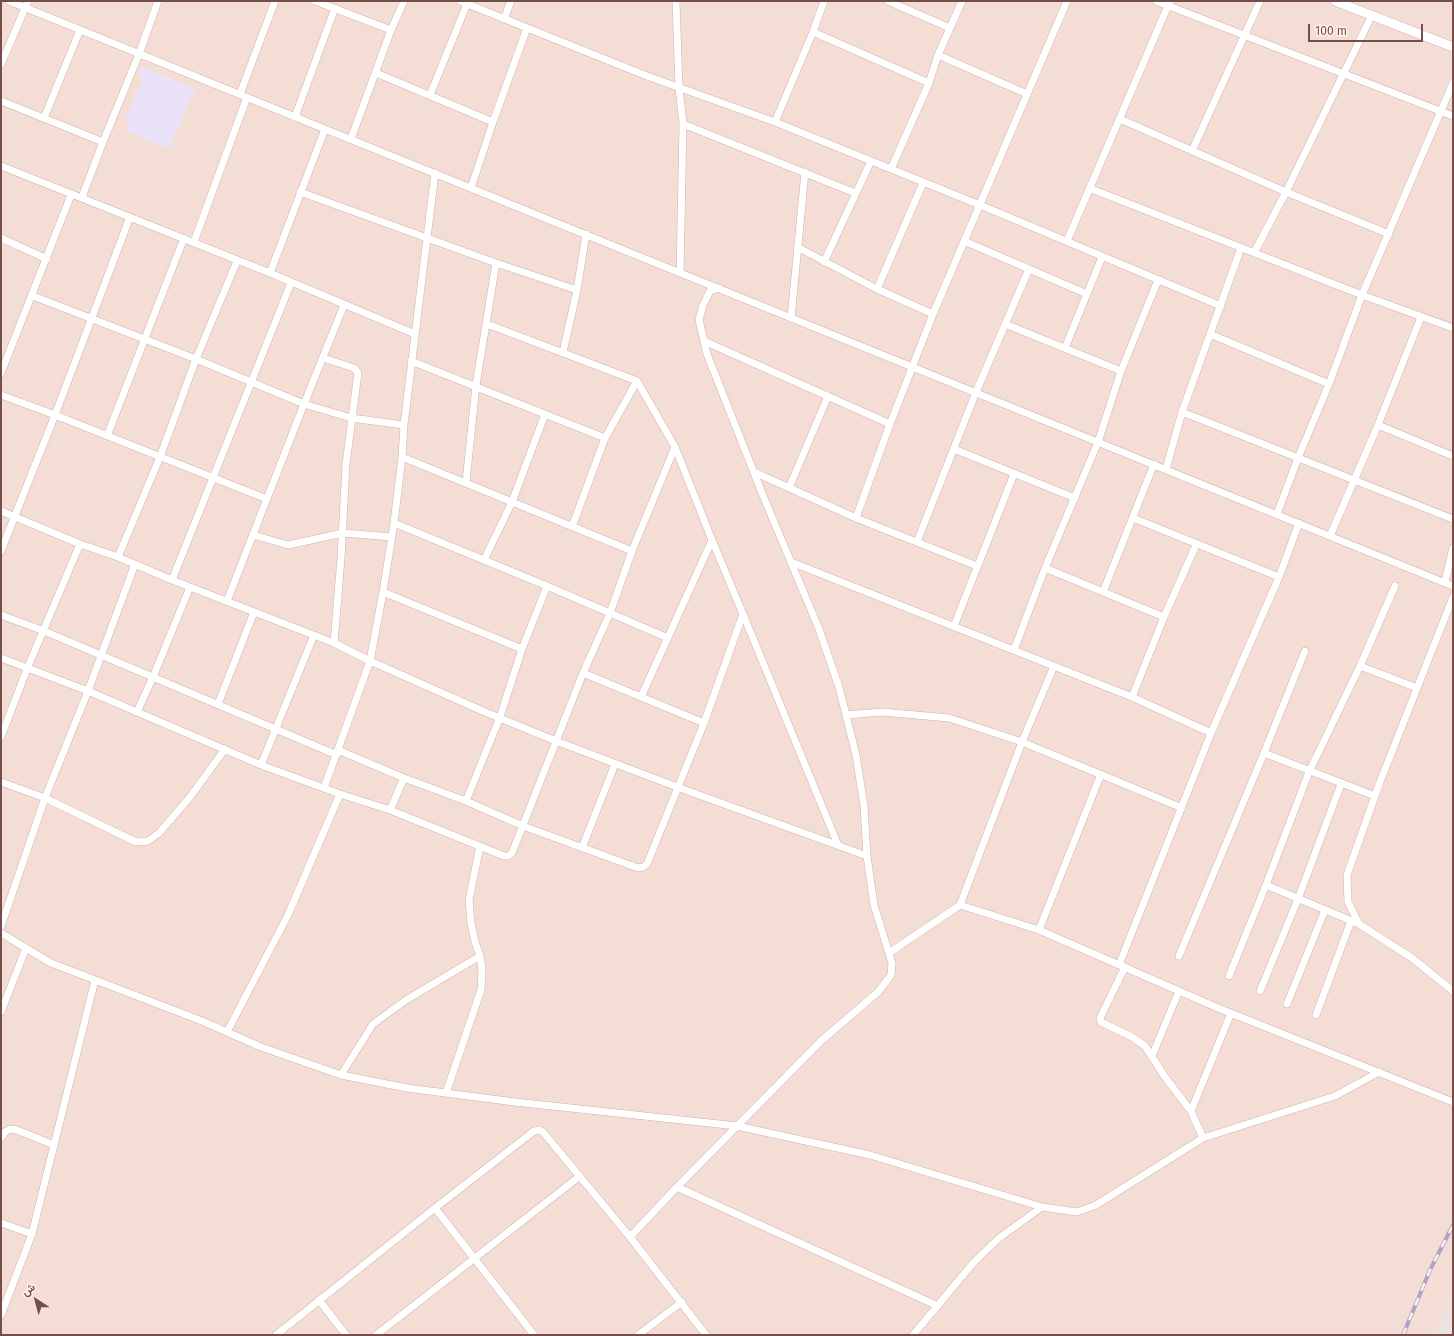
<!DOCTYPE html>
<html>
<head>
<meta charset="utf-8">
<style>
	body { margin:0 }
	#map { position:relative; width:1454px; height:1336px; overflow:hidden; background:#fcede5; font-family:"Fira Sans",Vazirmatn,sans-serif }
	canvas { display:block }
	.frame { position:absolute; inset:0; border:2px solid #754e4a; pointer-events:none }
	.north { position:absolute; left:16px; top:1280px; width:40px; height:40px; -webkit-text-stroke:3px #fff2ec; paint-order:stroke; rotate:324deg; font-size:11px; font-weight:700; line-height:16px; text-align:center; color:#754e4a }
	.north::after { content:''; display:block; margin:auto; width:14px; height:18px; background:#754e4a; clip-path:polygon(50% 0,100% 100%,50% 72%,0 100%) }
	.scale { position:absolute; left:1308px; top:24px; width:115px; height:18px; box-sizing:border-box; border:2px solid #754e4a; border-top:0; padding-left:5px; font-size:12px; line-height:14px; white-space:nowrap; color:#754e4a; -webkit-text-stroke:3px #fff2ec; paint-order:stroke }
</style>
</head>
<body>
<div id="map">
<canvas width="1454" height="1336"></canvas>
<div class="frame"></div>
<div class="north">ش</div>
<div class="scale">100 m</div>
</div>
<script>
const ctx = document.querySelector('canvas').getContext('2d');
ctx.lineJoin = 'round';
function fillPath(path, color) {
  ctx.fillStyle = color;
  ctx.fill(path, 'evenodd');
}
function poly(rows) {
  const path = new Path2D();
  for (const r of rows) {
    path.moveTo(r[0], r[1]);
    for (let i = 2; i < r.length; i += 2) path.lineTo(r[i], r[i + 1]);
  }
  return path;
}
function trace(path, color, width, dash) {
  ctx.strokeStyle = color;
  ctx.lineWidth = width;
  ctx.lineCap = dash ? 'butt' : 'round';
  ctx.setLineDash(dash || []);
  ctx.stroke(path);
}
fillPath(poly([
	[1,1,1453,1,1453,1335,1,1335]
]), '#f4ddd4');
fillPath(poly([
	[1453,1296,1453,1335,1433,1335]
]), '#ece2df');
fillPath(poly([
	[142,66,195,89,169,149,127,130,130,122,125,120,143,78,138,76]
]), '#eae2f9');
const minor = poly([
	[9,1,1453,586],
	[315,1,391,30],
	[460,1,647,76,775,122,980,205,1221,306],
	[676,1,679,88,683,124,680,273],
	[888,1,950,28],
	[1156,1,1453,116],
	[504,19,511,1],
	[813,32,929,83],
	[938,55,1027,94],
	[1,64,28,1],
	[376,73,493,122],
	[240,94,275,1],
	[430,95,467,4],
	[1,101,103,142],
	[295,117,335,8],
	[44,118,80,30],
	[1120,119,1286,192,1389,234],
	[775,122,813,32,824,1],
	[683,124,855,193],
	[351,139,391,30,404,1],
	[1192,151,1260,1],
	[1,166,270,273,415,334],
	[891,169,929,83,938,55,962,1],
	[471,188,493,122,527,28],
	[1089,188,1362,295,1453,328],
	[300,192,496,263,577,290],
	[82,197,103,142,139,54,158,1],
	[1,238,47,259],
	[964,241,1087,294],
	[1067,241,1170,1],
	[194,242,247,97],
	[799,248,877,289,933,314],
	[1254,253,1286,192,1372,15],
	[824,262,871,161],
	[270,273,325,129],
	[877,289,923,183],
	[33,296,196,359,304,404,351,418,404,425],
	[791,318,805,172],
	[487,324,637,381,675,447,712,540,743,614,838,845],
	[1005,324,1121,371],
	[1210,334,1329,384],
	[704,341,890,424],
	[1065,348,1102,257],
	[563,352,577,290,586,234],
	[323,358,354,368,358,373,346,464,341,558,334,643],
	[411,361,605,438],
	[1,373,71,195],
	[1,395,55,415,267,499],
	[1182,412,1453,519],
	[1378,425,1453,456],
	[107,436,184,238],
	[954,449,1075,498],
	[402,457,632,551],
	[1166,469,1182,412,1241,248],
	[754,472,856,518,977,566],
	[466,482,476,385,496,263],
	[789,488,828,396],
	[1,511,80,544,118,557,172,580,334,643,370,661,485,712,556,741,677,787,867,856],
	[1277,514,1298,458,1329,384,1362,295,1453,83],
	[856,518,890,424,933,314,1067,1],
	[1133,518,1279,577],
	[394,523,547,586,668,638],
	[572,527,605,438,637,381],
	[253,535,288,545,343,533,392,537],
	[1330,536,1378,425,1421,317],
	[917,542,976,392,1029,269],
	[1,551,55,415,130,217],
	[118,557,160,457,196,359,237,261],
	[484,560,512,502,545,414],
	[791,562,1132,697,1211,733],
	[1045,568,1164,617],
	[172,580,291,283],
	[1445,582,1453,548],
	[383,592,522,649],
	[1103,592,1154,464],
	[1453,597,1380,782,1347,875,1348,902,1359,924,1412,958,1453,991],
	[227,601,304,404,344,305],
	[1,615,44,631,337,755],
	[954,626,1014,474],
	[1014,650,1045,568,1098,442,1121,371,1158,280],
	[1,658,88,691,261,765,340,794,390,810,504,856,508,856,512,853,583,673,610,613,632,551,675,447],
	[1360,666,1417,688],
	[583,673,704,723],
	[641,697,712,540],
	[1132,697,1164,617,1196,545],
	[218,704,254,612],
	[137,712,153,677,190,587],
	[846,715,882,712,949,718,1022,742,1182,808],
	[1,737,27,669,80,544],
	[338,750,404,778,466,801,523,826,638,868,643,867,647,864,704,723,743,614],
	[1264,753,1375,796],
	[261,765,314,635],
	[1,782,45,798,136,842,148,841,159,833,190,797,225,749],
	[324,788,370,661,383,592,394,523,402,457,404,425,435,173],
	[466,801,500,717,522,649,547,586],
	[390,810,404,778],
	[582,848,615,764],
	[1266,885,1359,924],
	[960,905,1022,742,1054,666],
	[1,926,45,798,88,691,135,564],
	[1039,930,1101,774],
	[1,933,51,963,202,1021,261,1047,341,1075,407,1088,515,1102,737,1126,870,1155,1042,1207,1077,1212,1096,1205,1203,1138,1335,1096,1379,1072],
	[889,953,960,905,1039,930,1218,1008,1453,1102],
	[1179,956,1264,753,1305,651],
	[1119,965,1211,733,1279,577,1299,523],
	[1125,967,1100,1018,1101,1022,1132,1037,1145,1046,1165,1077,1191,1111,1203,1138],
	[1229,976,1266,885,1309,772,1360,666,1395,586],
	[1260,991,1298,899,1341,784],
	[1287,1004,1325,910],
	[1,1012,26,948],
	[1316,1015,1351,921],
	[227,1032,288,915,340,794],
	[1152,1056,1179,991],
	[341,1075,373,1024,406,1000,480,956],
	[446,1093,481,990,482,969,480,956,475,942,471,923,469,900,480,846],
	[1191,1111,1231,1013],
	[1,1138,5,1132,10,1129,17,1130,54,1145],
	[677,1187,938,1306],
	[435,1208,534,1335],
	[1,1223,32,1234],
	[630,1237,677,1187,821,1041,878,992,891,975,892,963,874,905,867,856,864,806,856,755,839,687,819,629,764,498,707,354,699,320,703,305,710,291,719,288],
	[319,1300,346,1335],
	[1,1315,32,1234,95,980],
	[276,1335,435,1208,534,1131,539,1130,543,1132,630,1237,706,1335],
	[376,1335,580,1176],
	[638,1335,682,1302],
	[913,1335,974,1262,999,1238,1042,1207]
]);
const tertiary = poly([
	[1335,1,1453,47]
]);
trace(minor, '#d0b4ae', 8);
trace(tertiary, '#d0b4ae', 10);
trace(minor, '#fff', 7);
trace(tertiary, '#fff', 9);
const rail = poly([
	[1403,1335,1430,1270,1453,1225]
]);
trace(rail, '#ada3c6', 4);
trace(rail, '#fff2ec', 2.5, [8]);
</script>
</body>
</html>
